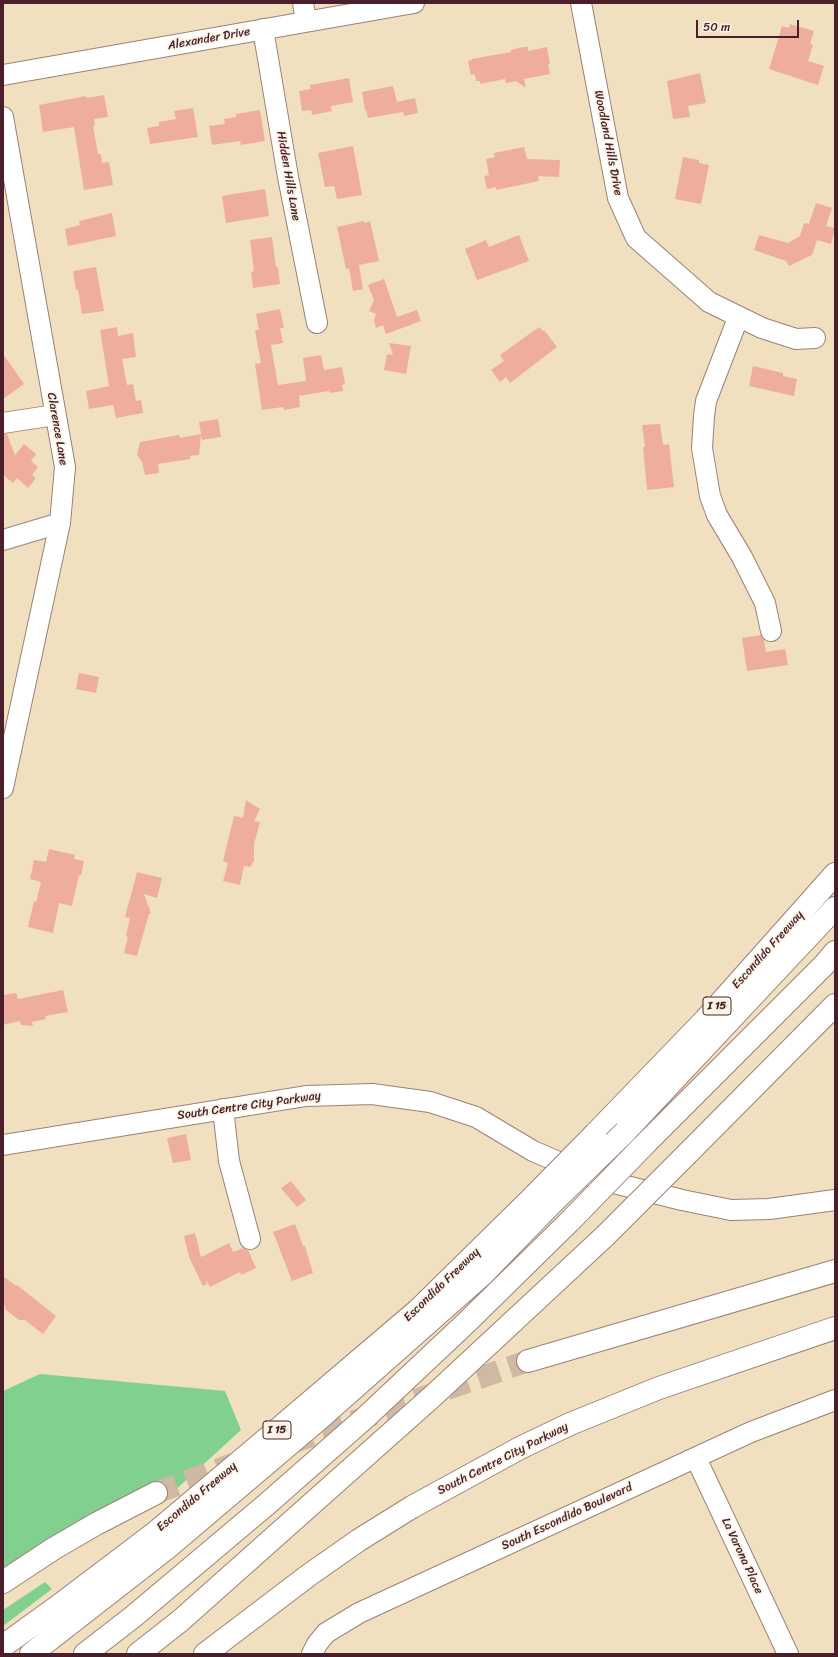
<!DOCTYPE html>
<html>
<head>
<meta charset="utf-8">
<style>
	body { margin:0 }
	#map { position:relative; width:838px; height:1657px; overflow:hidden; background:#f0e0c0; font-family:Sriracha,sans-serif }
	canvas { display:block }
	.frame { position:absolute; inset:0; border:4px solid #4a1f2b; pointer-events:none }
	.scale { position:absolute; left:696px; top:20px; width:103px; height:18px; box-sizing:border-box; border:2px solid #4a1f2b; border-top:0; padding-left:5px; font-size:12px; line-height:14px; white-space:nowrap; color:#4a1f2b; -webkit-text-stroke:3px #fcf5e5; paint-order:stroke }
</style>
</head>
<body>
<div id="map">
<canvas width="838" height="1657"></canvas>
<div class="frame"></div>
<div class="scale">50 m</div>
</div>
<script>
const ctx = document.querySelector('canvas').getContext('2d');
ctx.lineJoin = 'round';
function fillPath(path, color) {
  ctx.fillStyle = color;
  ctx.fill(path, 'evenodd');
}
function poly(rows) {
  const path = new Path2D();
  for (const r of rows) {
    path.moveTo(r[0], r[1]);
    for (let i = 2; i < r.length; i += 2) path.lineTo(r[i], r[i + 1]);
  }
  return path;
}
function trace(path, color, width, dash) {
  ctx.strokeStyle = color;
  ctx.lineWidth = width;
  ctx.lineCap = dash ? 'butt' : 'round';
  ctx.setLineDash(dash || []);
  ctx.stroke(path);
}
function drawText(font, color, halo, rows, align = 'center') {
  ctx.font = font + ' Sriracha,sans-serif';
  ctx.lineWidth = 3.5;
  ctx.setLineDash([]);
  ctx.textBaseline = 'middle';
  ctx.strokeStyle = halo;
  ctx.fillStyle = color;
  for (const [text, x, y, turn = 0] of rows) {
    ctx.save();
    ctx.translate(x, y);
    ctx.rotate((+turn || 0) * Math.PI / 180);
    ctx.textAlign = isNaN(turn) ? turn : align;
    if (halo) ctx.strokeText(text, 0, 0);
    ctx.fillText(text, 0, 0);
    ctx.restore();
  }
}
fillPath(poly([
	[40,1374,225,1391,241,1430,160,1504,152,1487,3,1570,3,1391],
	[45,1582,52,1589,3,1626,3,1610]
]), '#81d090');
fillPath(poly([
	[790,24,814,31,810,44,813,45,808,61,824,66,818,85,769,69,782,26,789,28],
	[523,47,528,47,528,51,547,47,550,64,548,64,550,74,524,79,526,88,516,81,506,83,505,79,480,84,480,81,476,81,475,74,471,75,468,61,472,60,472,59,511,52,511,50],
	[700,73,706,103,688,106,690,117,673,119,667,81],
	[349,78,353,102,331,106,332,111,312,115,311,110,302,111,299,91,311,89,310,85],
	[393,86,397,102,415,98,418,113,404,116,403,112,368,118,366,110,365,110,362,92],
	[104,95,108,117,94,119,95,126,93,126,98,154,101,154,102,163,109,162,113,185,84,190,74,127,43,132,39,105,86,96,86,98],
	[193,108,198,137,150,144,147,128,159,126,159,122,176,119,174,111],
	[260,110,265,141,241,145,240,141,212,145,209,126,225,124,224,119,236,117,236,114],
	[353,146,362,195,337,199,334,186,325,187,318,153],
	[524,147,527,159,560,160,559,177,538,176,539,181,496,190,496,187,487,189,484,176,489,175,486,159,495,157,494,153],
	[683,157,699,160,699,163,709,165,701,204,675,199],
	[265,189,269,216,226,223,222,196],
	[816,203,832,208,826,226,835,228,831,244,817,240,812,255,789,266,786,261,754,250,759,235,788,243,800,236,804,223,809,224],
	[112,213,116,236,68,246,65,229,80,225,79,221],
	[364,221,365,223,370,221,379,261,359,265,363,289,353,291,349,268,346,269,337,227],
	[519,235,529,261,477,280,465,249,486,240,489,247],
	[272,237,276,267,278,267,280,284,253,288,251,272,254,271,250,240],
	[96,267,104,311,82,314,78,289,76,290,73,271],
	[384,279,397,317,417,310,421,321,386,334,383,325,376,328,374,320,376,314,369,311,374,300,368,285],
	[280,309,284,328,280,328,283,343,271,345,278,385,306,381,303,358,321,355,324,370,342,367,345,384,342,385,343,391,330,393,329,391,299,396,300,407,284,410,283,407,262,410,255,364,261,363,255,330,259,330,256,314],
	[117,327,118,336,133,333,136,357,122,359,127,385,133,384,136,401,141,400,143,413,116,418,113,405,89,409,86,391,109,386,100,330],
	[539,327,543,331,544,330,557,347,510,383,506,377,500,382,491,370,504,361,500,355],
	[389,343,411,346,406,374,384,370,387,354,393,355],
	[3,354,24,384,3,399],
	[753,366,783,373,783,376,797,379,794,396,749,386],
	[218,419,221,437,202,440,199,422],
	[660,424,663,445,669,444,674,487,647,490,643,447,645,447,642,425],
	[3,434,7,434,15,455,24,444,36,454,31,461,38,467,32,475,36,478,28,488,17,478,13,483,3,475],
	[201,434,199,455,190,456,190,459,158,464,159,473,145,475,142,462,137,455,140,442,179,435,180,438],
	[761,635,764,640,766,652,785,649,788,665,747,671,742,638],
	[79,673,99,677,96,693,76,689],
	[246,800,260,809,254,821,260,822,254,844,254,861,250,867,244,866,240,885,223,881,228,863,223,861,234,816,243,818],
	[49,849,75,855,74,859,84,861,81,875,79,875,72,906,59,903,53,933,28,927,34,901,36,902,41,882,30,879,34,860,46,862],
	[137,872,162,878,157,898,144,894,151,913,149,914,137,956,124,953,128,937,126,936,130,918,125,917],
	[63,990,68,1012,45,1016,46,1019,32,1022,33,1026,21,1025,20,1021,3,1025,3,995,16,993,18,999],
	[186,1134,191,1160,173,1163,167,1138],
	[291,1181,306,1200,297,1207,281,1188],
	[295,1224,303,1246,305,1246,313,1273,292,1281,273,1232],
	[195,1233,201,1257,229,1243,233,1252,243,1248,248,1250,256,1268,241,1275,240,1272,210,1287,206,1279,207,1284,203,1286,189,1257,184,1236],
	[3,1276,16,1286,17,1285,56,1316,43,1334,25,1320,19,1320,6,1310,3,1301]
]), '#eeae9b');
trace(poly([
	[291,1443,528,1361],
	[156,1493,238,1462]
]), '#cfb9a2', 22, [22, 11]);
const minor = poly([
	[303,3,306,21],
	[581,3,618,198,636,238,709,302,762,328,796,339,815,338],
	[263,29,288,177,317,323],
	[3,75,414,3],
	[3,117,65,467,60,523,3,788],
	[738,318,706,401,704,416,702,448,710,496,717,515,742,557,765,603,771,631],
	[3,423,55,415],
	[3,540,60,523],
	[223,1109,229,1161,250,1239],
	[3,1145,306,1096,372,1094,430,1102,476,1117,533,1151,598,1179,682,1200,731,1210,769,1209,835,1200],
	[696,1458,788,1654],
	[312,1654,317,1644,326,1633,359,1613,751,1432,835,1400]
]);
const highway = poly([
	[625,1132,835,908],
	[595,1134,705,1020,835,874],
	[647,1142,824,965,835,952],
	[687,1154,835,1005],
	[528,1361,835,1271],
	[3,1582,53,1549,96,1524,156,1493],
	[3,1646,57,1607,156,1532,263,1442,418,1310,535,1195],
	[31,1654,167,1548,319,1419,482,1275,551,1204],
	[85,1654,134,1616,267,1504,366,1417,466,1323,571,1220],
	[138,1654,180,1621,434,1395,605,1236],
	[205,1654,309,1575,359,1540,412,1507,520,1448,570,1424,659,1388,835,1328]
]);
trace(minor, '#9d8076', 22);
trace(highway, '#9d8076', 24);
trace(minor, '#fff', 20);
trace(highway, '#fff', 22);
const highwayBridge = poly([
	[535,1195,595,1134],
	[551,1204,625,1132],
	[571,1220,647,1142],
	[605,1236,687,1154]
]);
trace(highwayBridge, '#9d8076', 24, []);
trace(highwayBridge, '#fff', 22);
for (const [x, y, w] of [
	[717,1006,28],
	[277,1430,28]
]) {
  const box = new Path2D();
  box.roundRect(x - w / 2, y - 9, w, 18, 3);
  ctx.fillStyle = '#fcf5e5';
  ctx.fill(box);
  trace(box, '#4a1f2b', 1);
}
drawText('bold 11px', '#4a1f2b', null, [
	["I 15",717,1006],
	["I 15",277,1430]
]);
drawText('12px', '#4a1f2b', '#fcf5e5', [
	["Alexander Drive",209,39,-10],
	["Woodland Hills Drive",608,143,79],
	["Hidden Hills Lane",288,176,80],
	["Clarence Lane",57,429,80],
	["Escondido Freeway",768,950,-48],
	["South Centre City Parkway",249,1106,-8],
	["Escondido Freeway",442,1285,-44],
	["South Centre City Parkway",503,1459,-27],
	["Escondido Freeway",197,1497,-40],
	["South Escondido Boulevard",567,1517,-25],
	["La Varona Place",742,1556,65]
]);
</script>
</body>
</html>
